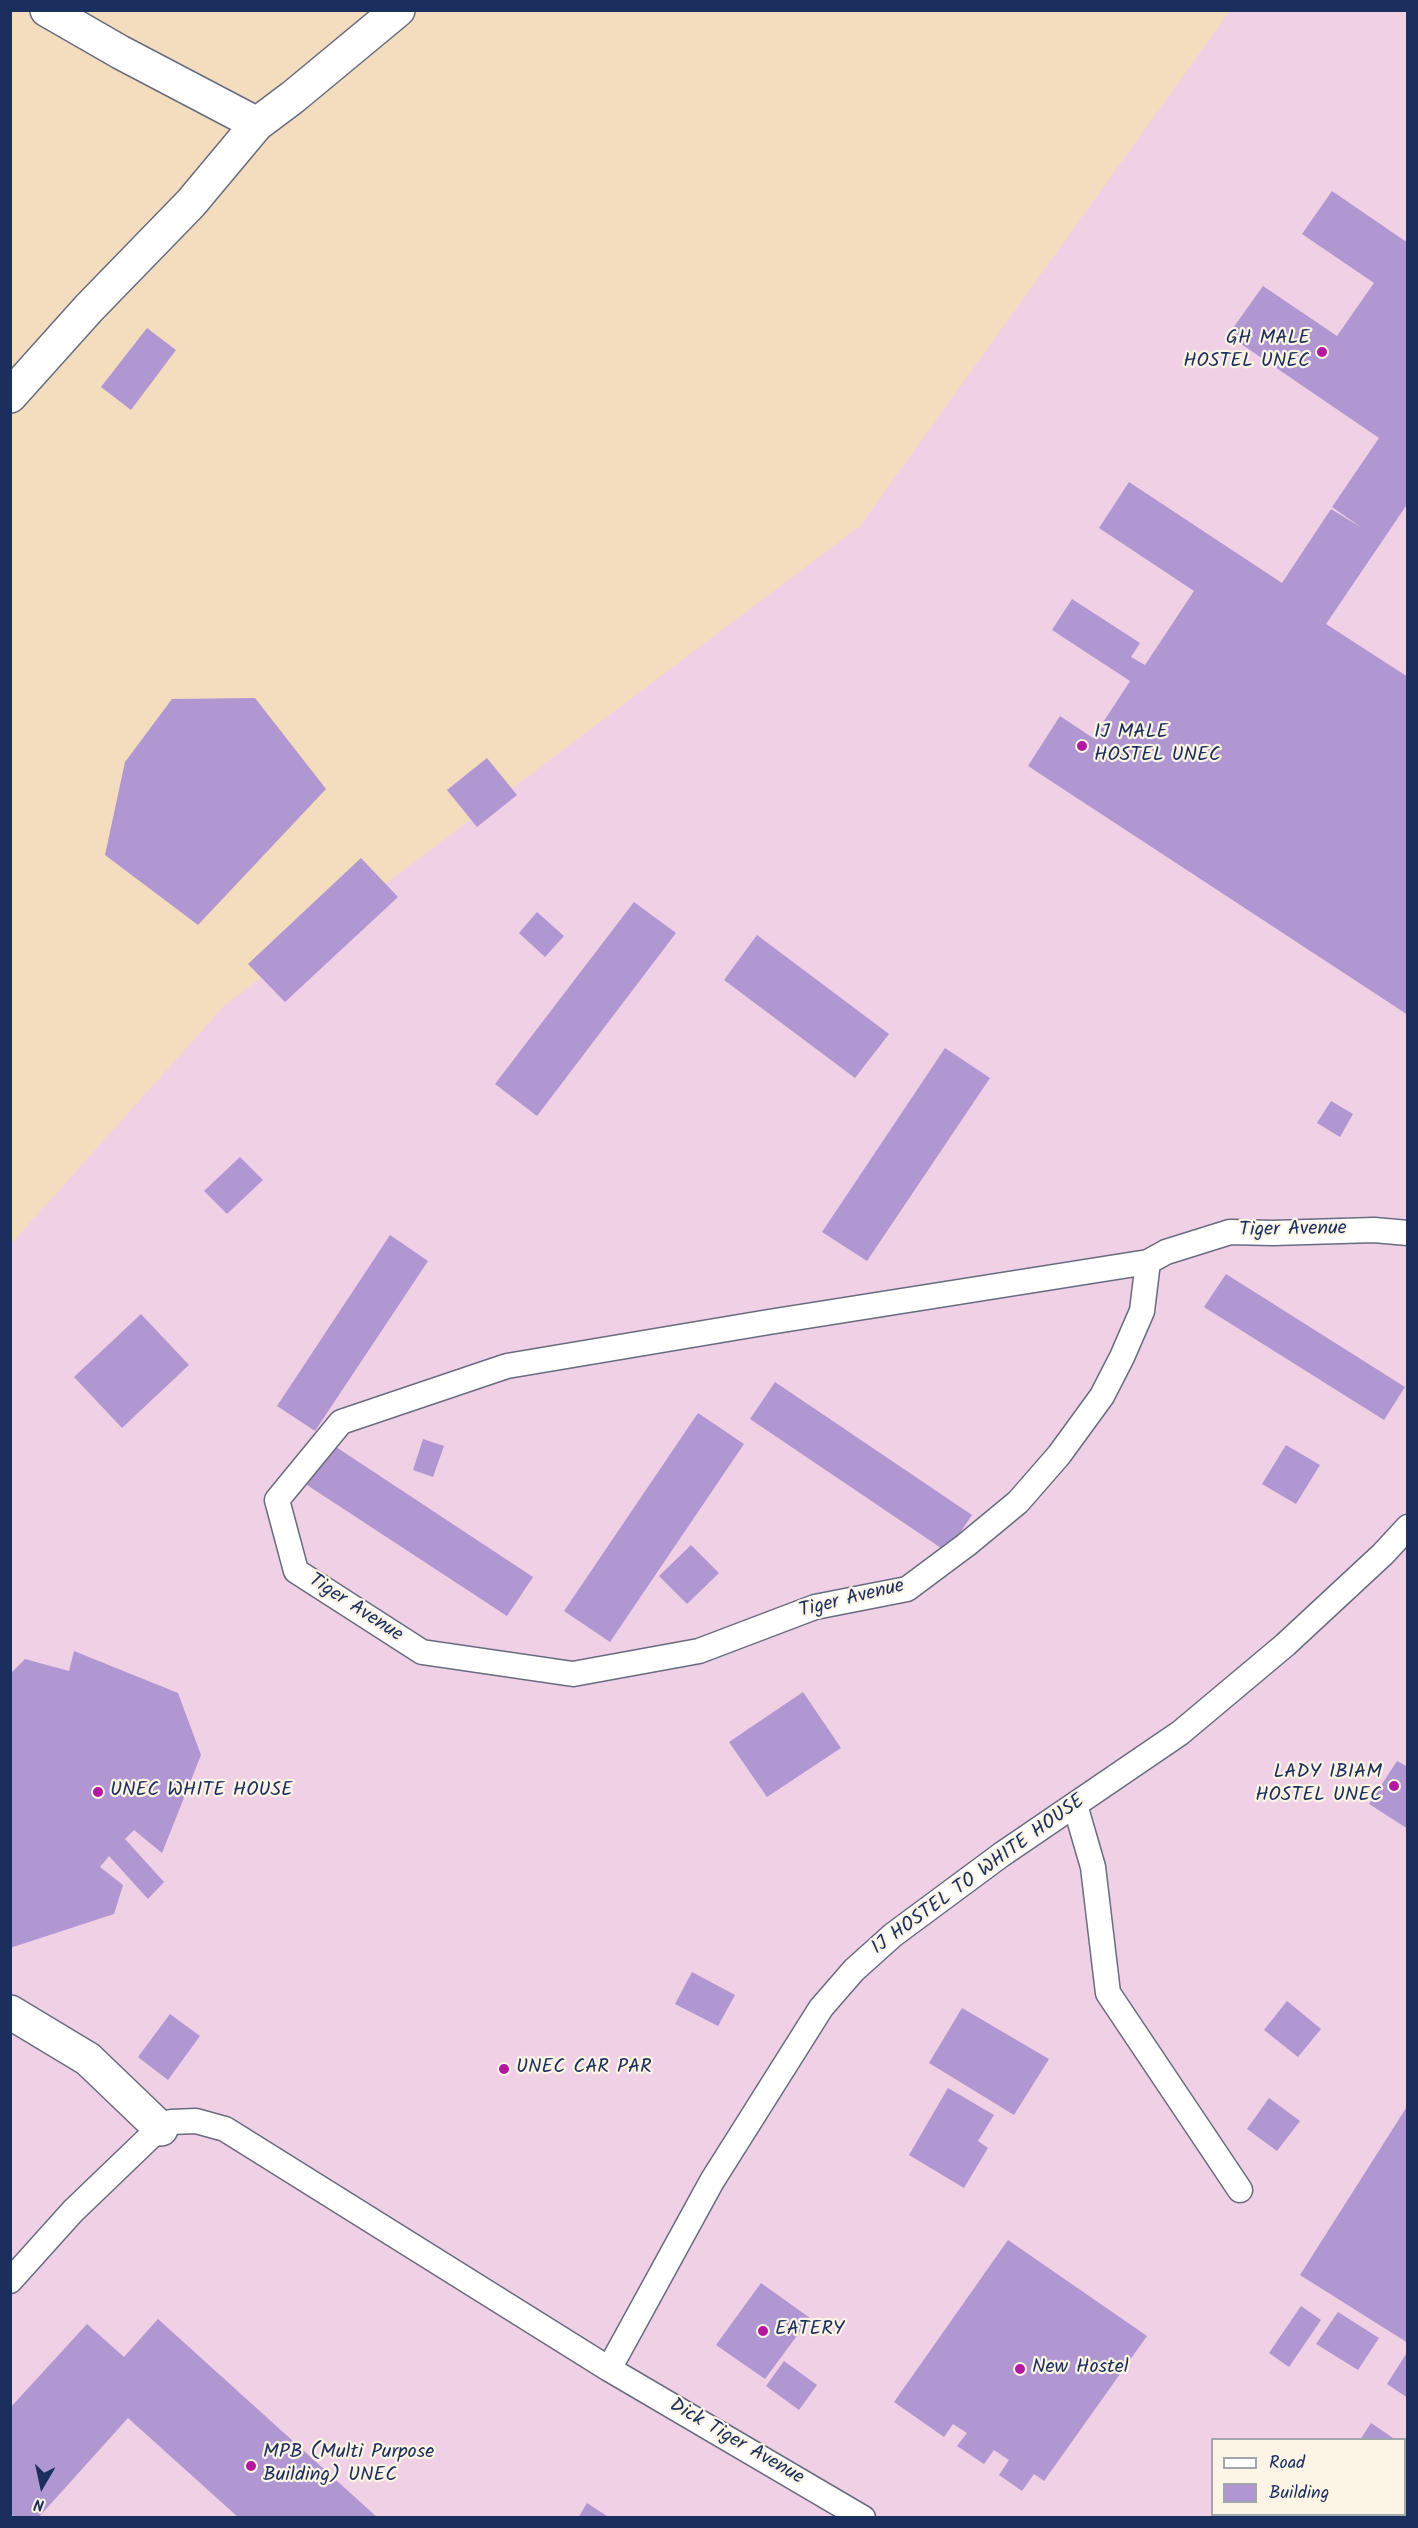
<!DOCTYPE html>
<html>
<head>
<meta charset="utf-8">
<style>
	body { margin:0 }
	#map { position:relative; width:1418px; height:2528px; overflow:hidden; background:#f4dcbe; font-family:Kalam,sans-serif }
	canvas { display:block }
	.frame { position:absolute; inset:0; border:12px solid #1b2f5e; pointer-events:none }
	.legend { position:absolute; left:1211px; top:2438px; width:195px; height:78px; box-sizing:border-box; background:#fcf5e5; border:2px solid #a2a6af; margin:0; padding:8px 10px; list-style:none; font-size:18px; color:#1b2f5e }
	.legend li { display:flex; align-items:center; gap:12px; height:30px }
	.legend b { width:30px; border:2px solid #a2a6af }
	.north { position:absolute; left:12px; top:2456px; width:60px; height:60px; -webkit-text-stroke:4px #fcf5e5; paint-order:stroke; rotate:189deg; font-size:16px; font-weight:700; line-height:24px; text-align:center; color:#1b2f5e }
	.north::after { content:''; display:block; margin:auto; width:21px; height:27px; background:#1b2f5e; clip-path:polygon(50% 0,100% 100%,50% 72%,0 100%) }
</style>
</head>
<body>
<div id="map">
<canvas width="1418" height="2528"></canvas>
<div class="frame"></div>
<ul class="legend">
<li><b style="height:8px;background:#fff"></b>Road</li>
<li><b style="height:16px;background:#b097d2"></b>Building</li>
</ul>
<div class="north">N</div>
</div>
<script>
const ctx = document.querySelector('canvas').getContext('2d');
ctx.lineJoin = 'round';
function fillPath(path, color) {
  ctx.fillStyle = color;
  ctx.fill(path, 'evenodd');
}
function poly(rows) {
  const path = new Path2D();
  for (const r of rows) {
    path.moveTo(r[0], r[1]);
    for (let i = 2; i < r.length; i += 2) path.lineTo(r[i], r[i + 1]);
  }
  return path;
}
function trace(path, color, width, dash) {
  ctx.strokeStyle = color;
  ctx.lineWidth = width;
  ctx.lineCap = dash ? 'butt' : 'round';
  ctx.setLineDash(dash || []);
  ctx.stroke(path);
}
function drawText(font, color, halo, rows, align = 'center') {
  ctx.font = font + ' Kalam,sans-serif';
  ctx.lineWidth = 4.5;
  ctx.setLineDash([]);
  ctx.textBaseline = 'middle';
  ctx.strokeStyle = halo;
  ctx.fillStyle = color;
  for (const [text, x, y, turn = 0] of rows) {
    ctx.save();
    ctx.translate(x, y);
    ctx.rotate((+turn || 0) * Math.PI / 180);
    ctx.textAlign = isNaN(turn) ? turn : align;
    if (halo) ctx.strokeText(text, 0, 0);
    ctx.fillText(text, 0, 0);
    ctx.restore();
  }
}
fillPath(poly([
	[1230,11,1407,11,1407,2517,11,2518,11,1244,225,1005,860,526],
	[1212,2440,1404,2440,1404,2514,1212,2514]
]), '#f0d0e5');
fillPath(poly([
	[1332,191,1408,243,1408,503,1326,624,1408,677,1408,1015,1028,766,1060,716,1093,738,1130,681,1052,630,1072,599,1140,643,1131,657,1145,665,1194,591,1099,528,1129,482,1282,583,1331,509,1362,528,1332,507,1379,438,1228,335,1263,286,1337,336,1374,283,1302,234],
	[147,328,176,350,131,410,101,387],
	[255,698,326,789,198,925,105,855,125,762,172,699],
	[487,758,517,795,477,827,447,790],
	[361,858,398,897,285,1002,248,964],
	[634,902,676,933,537,1116,495,1084],
	[537,912,564,936,545,957,519,933],
	[757,935,889,1034,855,1078,724,980],
	[945,1048,990,1078,867,1261,822,1232],
	[1331,1101,1353,1114,1340,1137,1317,1123],
	[240,1157,263,1180,227,1214,204,1191],
	[390,1235,428,1261,315,1431,277,1406],
	[1226,1274,1405,1387,1384,1420,1204,1307],
	[141,1314,189,1365,122,1428,74,1377],
	[775,1382,972,1515,947,1552,750,1419],
	[698,1413,744,1444,610,1642,564,1611],
	[423,1439,444,1446,433,1477,413,1470],
	[333,1445,533,1577,507,1616,307,1485],
	[1286,1445,1320,1465,1296,1504,1262,1484],
	[691,1545,719,1573,687,1604,659,1576],
	[74,1651,178,1693,201,1755,162,1853,134,1830,125,1839,164,1882,148,1899,109,1856,100,1867,123,1885,114,1914,10,1948,10,1674,25,1659,69,1671],
	[803,1692,841,1748,767,1797,729,1742],
	[1397,1761,1408,1767,1408,1829,1369,1804],
	[692,1972,735,1995,718,2026,675,2004],
	[1287,2001,1321,2029,1298,2057,1264,2030],
	[962,2008,1049,2059,1014,2115,929,2063],
	[170,2014,200,2036,168,2080,138,2057],
	[948,2088,994,2115,978,2141,988,2148,964,2188,909,2155],
	[1269,2098,1300,2121,1277,2151,1247,2129],
	[1408,2105,1408,2343,1300,2275],
	[1008,2240,1147,2336,1044,2481,1034,2474,1022,2491,999,2475,1009,2460,994,2450,984,2464,957,2446,967,2433,953,2424,944,2437,894,2402],
	[761,2283,810,2318,765,2379,716,2345],
	[1301,2306,1321,2320,1289,2367,1269,2353],
	[1338,2312,1379,2338,1358,2370,1316,2344],
	[158,2319,378,2518,239,2518,128,2418,38,2518,15,2518,10,2513,10,2408,87,2324,124,2357],
	[1408,2351,1408,2398,1387,2384],
	[784,2361,817,2385,799,2410,766,2386],
	[1371,2423,1396,2440,1360,2440],
	[1404,2445,1408,2447,1408,2498,1404,2502],
	[587,2503,610,2518,578,2518]
]), '#b097d2');
const service = poly([
	[1148,1262,1142,1311,1122,1357,1102,1396,1059,1455,1018,1502,966,1545,907,1589,815,1607,699,1651,573,1674,422,1652,296,1571,277,1500,341,1422,507,1366,769,1322,1148,1262,1166,1252,1230,1232,1273,1233,1374,1230,1408,1233],
	[1075,1805,1093,1867,1108,1993,1240,2190],
	[10,2281,73,2211,149,2138,161,2129,171,2122,196,2121,225,2129,609,2369,863,2518],
	[609,2369,712,2181,821,2008,854,1970,893,1935,1001,1855,1180,1733,1285,1645,1383,1554,1408,1527]
]);
const minor = poly([
	[47,10,120,52,257,124],
	[10,396,89,308,191,203,257,124,293,97,398,10],
	[10,2012,88,2059,161,2129]
]);
trace(service, '#676c80', 27);
trace(minor, '#676c80', 36);
trace(service, '#fff', 24);
trace(minor, '#fff', 33);
for (const [x, y, r, color] of [
	[1322,352,6,"#b5179e"],
	[1082,746,6,"#b5179e"],
	[1394,1786,6,"#b5179e"],
	[98,1792,6,"#b5179e"],
	[504,2069,6,"#b5179e"],
	[763,2331,6,"#b5179e"],
	[1020,2369,6,"#b5179e"],
	[251,2466,6,"#b5179e"]
]) {
  const dot = new Path2D();
  dot.arc(x, y, r, 0, 2 * Math.PI);
  ctx.fillStyle = color;
  ctx.fill(dot);
  trace(dot, '#fcf5e5', 2);
}
drawText('20px', '#1b2f5e', '#fcf5e5', [
	["GH MALE",1310,340,"right"],
	["HOSTEL UNEC",1310,363,"right"],
	["IJ MALE",1094,734],
	["HOSTEL UNEC",1094,757],
	["LADY IBIAM",1382,1774,"right"],
	["HOSTEL UNEC",1382,1797,"right"],
	["UNEC WHITE HOUSE",110,1792],
	["UNEC CAR PAR",516,2069],
	["EATERY",775,2331],
	["New Hostel",1032,2369],
	["MPB (Multi Purpose",263,2454],
	["Building) UNEC",263,2477]
], 'left');
drawText('20px', '#1b2f5e', '#fcf5e5', [
	["Tiger Avenue",1293,1231,-1],
	["Tiger Avenue",852,1600,-14],
	["Tiger Avenue",355,1609,33],
	["IJ HOSTEL TO WHITE HOUSE",979,1876,-36],
	["Dick Tiger Avenue",736,2443,30]
]);
</script>
</body>
</html>
